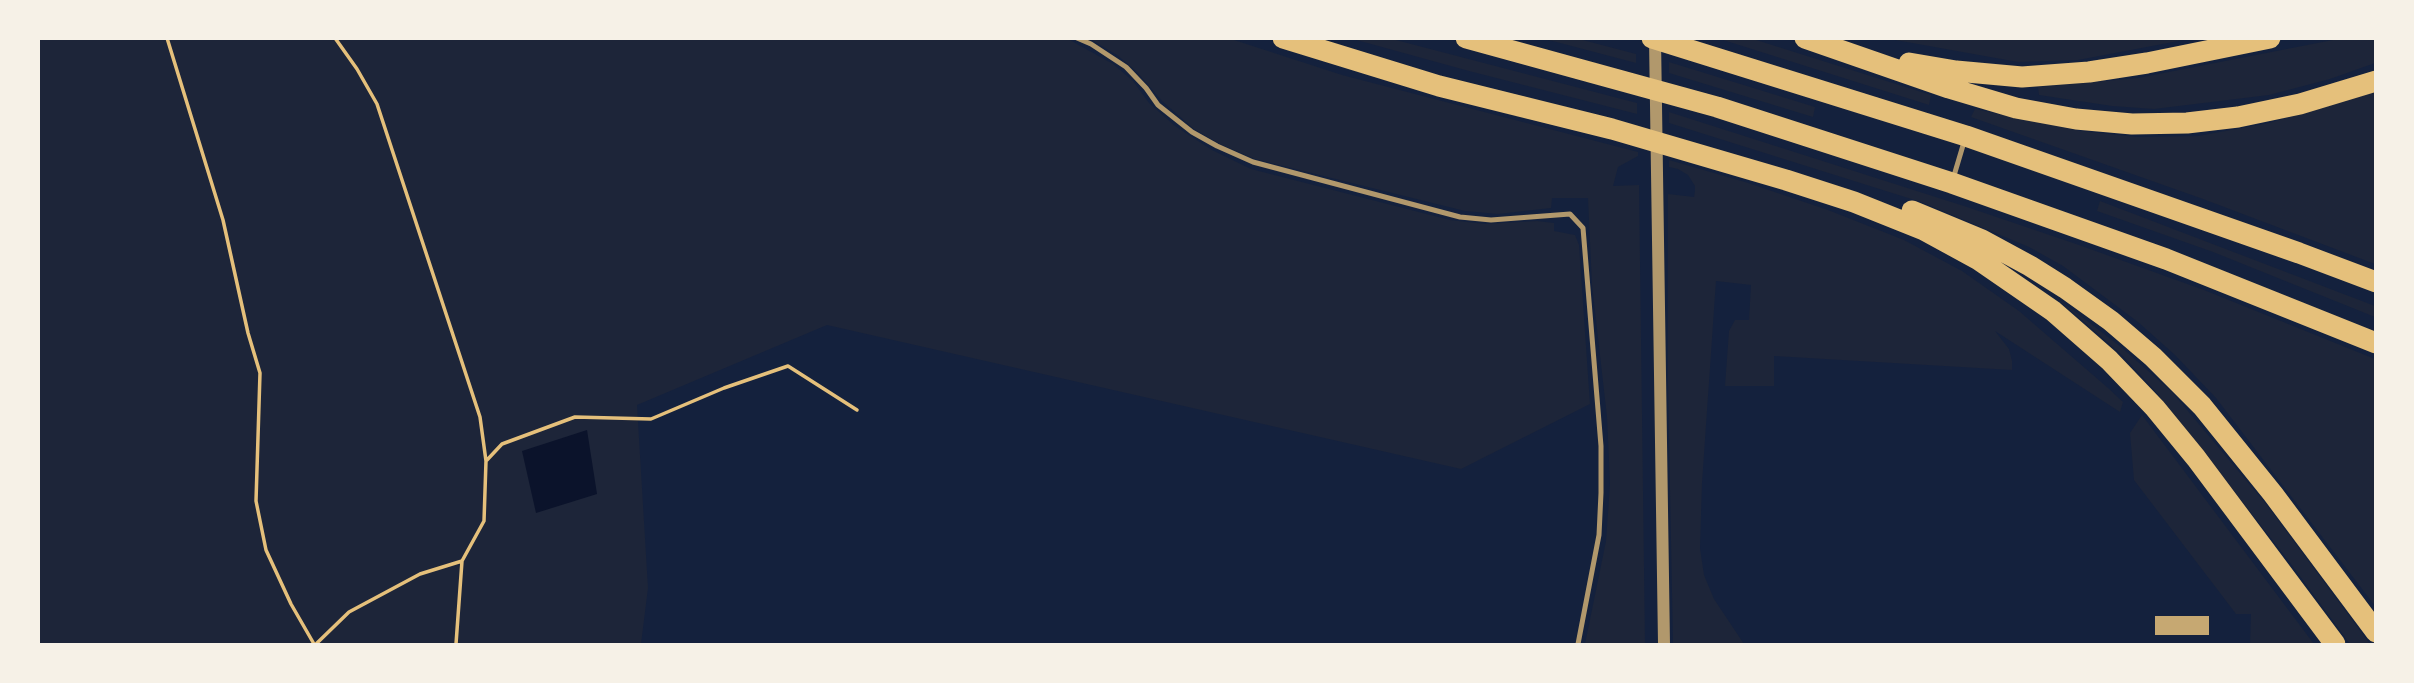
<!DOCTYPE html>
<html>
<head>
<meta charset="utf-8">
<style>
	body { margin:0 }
	#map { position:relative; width:2414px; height:683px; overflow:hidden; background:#14213d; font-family:Arial,sans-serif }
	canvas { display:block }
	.frame { position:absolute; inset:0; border:40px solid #f6f1e7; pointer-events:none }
</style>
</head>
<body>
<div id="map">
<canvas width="2414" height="683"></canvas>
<div class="frame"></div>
</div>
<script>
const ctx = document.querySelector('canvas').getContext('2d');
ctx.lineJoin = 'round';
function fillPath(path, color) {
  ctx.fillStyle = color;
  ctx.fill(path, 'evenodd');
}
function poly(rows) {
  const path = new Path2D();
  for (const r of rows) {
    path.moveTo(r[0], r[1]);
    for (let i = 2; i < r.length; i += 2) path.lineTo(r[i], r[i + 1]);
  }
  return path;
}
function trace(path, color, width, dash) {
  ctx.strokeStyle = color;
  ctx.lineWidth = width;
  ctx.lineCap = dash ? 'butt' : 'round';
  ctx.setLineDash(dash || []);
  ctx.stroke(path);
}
fillPath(poly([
	[38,39,1068,39,1113,64,1133,81,1149,103,1175,126,1212,150,1251,169,1450,220,1485,224,1537,221,1554,223,1554,231,1575,235,1579,245,1590,404,1461,469,827,325,637,405,648,588,641,644,39,644],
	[1090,39,1231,39,1342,75,1638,152,1638,156,1618,167,1613,186,1639,185,1645,644,1585,644,1606,541,1610,484,1607,417,1592,285,1588,198,1552,198,1551,208,1498,214,1465,211,1255,159,1220,144,1194,129,1162,101,1136,71,1117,55],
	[1353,39,1392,39,1637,103,1637,114,1469,71],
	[1545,39,1579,39,1636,54,1636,63],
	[1720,39,1753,39,1931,95,1929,105],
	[1890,39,1890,38,2189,39,2078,60,2018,62],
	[2338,39,2375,39,2375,63,2330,79,2269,95,2154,109,2112,106,2039,95,2038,87,2138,78],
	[1669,62,1815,107,1813,117,1669,73],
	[2375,92,2375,264,2203,199,1971,117,1975,109,2081,131,2136,137,2198,136,2269,123],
	[1669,112,1967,207,2079,245,2204,290,2375,359,2375,606,2216,398,2175,355,2138,322,2063,266,2029,247,1921,202,1669,123],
	[1669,160,1745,182,1828,210,1904,240,1962,271,2019,311,2108,388,2123,402,2120,412,1995,331,2009,349,2012,361,2012,370,1774,356,1774,386,1725,386,1729,331,1735,320,1749,320,1751,285,1716,281,1702,483,1700,548,1704,575,1714,599,1744,644,1673,644,1668,386,1668,194,1694,197,1695,191,1695,186,1688,175,1678,169,1669,167],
	[2100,201,2375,306,2375,317,2213,252,2097,211],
	[2052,294,2121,347,2172,392,2266,504,2370,644,2350,644,2288,560,2156,392,2123,356],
	[2142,415,2314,644,2250,644,2251,614,2236,614,2134,480,2130,433]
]), '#1d2539');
fillPath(poly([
	[587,430,597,494,536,513,522,451]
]), '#0b132b');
fillPath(poly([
	[2155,616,2209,616,2209,635,2155,635]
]), '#c6a872');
trace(poly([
	[167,38,223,220,248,333,260,373,256,501,266,550,291,604,314,644],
	[335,38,357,69,377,104,480,417,486,461,484,521,462,561,456,644],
	[487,460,502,444,575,417,651,419,724,388,788,366,857,410],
	[316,644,349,612,420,574,462,561]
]), '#e5c07b', 3.5);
trace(poly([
	[1077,38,1091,44,1126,67,1146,88,1158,105,1192,132,1217,146,1253,162,1460,217,1491,220,1570,214,1583,228,1601,446,1601,493,1599,535,1578,644],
	[1953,179,1964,142]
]), '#b1986c', 5);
trace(poly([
	[1655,38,1664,644]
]), '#b1986c', 12);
trace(poly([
	[1283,38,1439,86,1612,129,1786,180,1854,202,1924,230,1979,260,2053,311,2109,360,2155,408,2196,458,2335,644],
	[1466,38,1717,107,1952,183,2166,259,2376,343],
	[1652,38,1966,136,2299,253,2376,282],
	[1805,38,1949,88,2016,108,2076,119,2132,124,2187,123,2238,117,2300,104,2376,81],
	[1909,63,1956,71,2022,77,2089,72,2147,63,2270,38],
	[1912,211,1982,240,2030,266,2065,288,2111,321,2153,357,2202,406,2273,494,2376,632]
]), '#e5c07b', 21);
</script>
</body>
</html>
